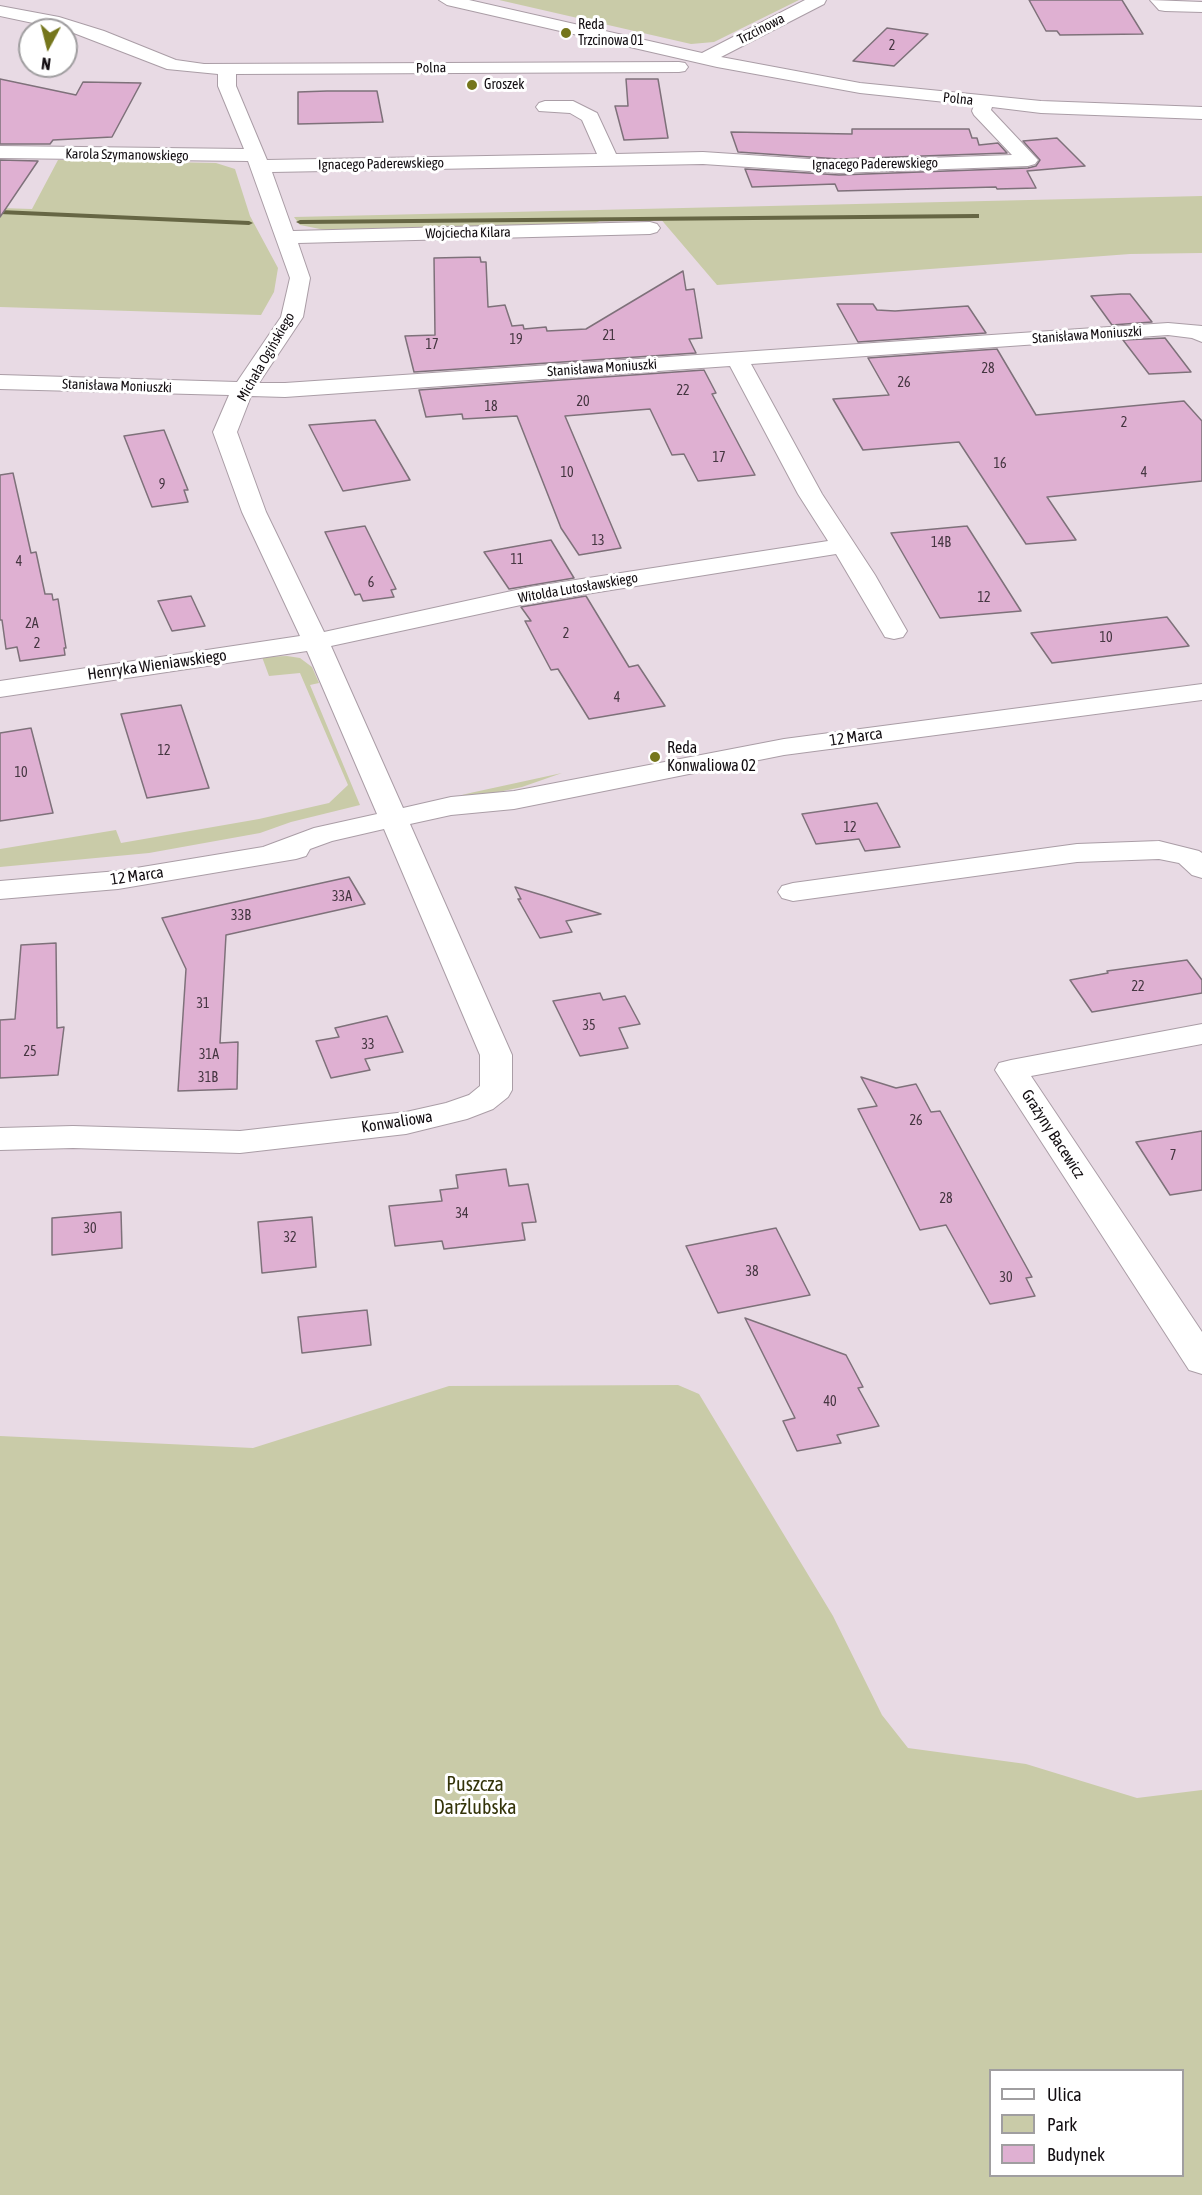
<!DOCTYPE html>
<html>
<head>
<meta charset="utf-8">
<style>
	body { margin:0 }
	#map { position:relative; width:1202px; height:2195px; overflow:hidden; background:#e8dae4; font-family:"Asap Condensed",sans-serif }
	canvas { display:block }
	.legend { position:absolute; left:989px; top:2069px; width:195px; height:108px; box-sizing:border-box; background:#fff; border:2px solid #a09ea0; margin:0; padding:8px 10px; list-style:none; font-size:18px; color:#120d11 }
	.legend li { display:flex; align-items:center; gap:12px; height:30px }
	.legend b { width:30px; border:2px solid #a09ea0 }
	.north { position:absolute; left:18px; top:18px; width:60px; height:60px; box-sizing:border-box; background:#fff; border:2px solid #a09ea0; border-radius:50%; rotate:187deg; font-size:16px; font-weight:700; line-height:24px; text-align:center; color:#120d11 }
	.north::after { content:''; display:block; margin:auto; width:21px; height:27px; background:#75761c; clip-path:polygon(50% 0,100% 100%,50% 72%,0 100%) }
</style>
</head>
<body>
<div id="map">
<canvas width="1202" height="2195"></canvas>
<ul class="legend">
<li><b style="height:8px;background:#fff"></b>Ulica</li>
<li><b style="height:16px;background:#c9cba8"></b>Park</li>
<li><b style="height:16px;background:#dfb0d2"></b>Budynek</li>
</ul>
<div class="north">N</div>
</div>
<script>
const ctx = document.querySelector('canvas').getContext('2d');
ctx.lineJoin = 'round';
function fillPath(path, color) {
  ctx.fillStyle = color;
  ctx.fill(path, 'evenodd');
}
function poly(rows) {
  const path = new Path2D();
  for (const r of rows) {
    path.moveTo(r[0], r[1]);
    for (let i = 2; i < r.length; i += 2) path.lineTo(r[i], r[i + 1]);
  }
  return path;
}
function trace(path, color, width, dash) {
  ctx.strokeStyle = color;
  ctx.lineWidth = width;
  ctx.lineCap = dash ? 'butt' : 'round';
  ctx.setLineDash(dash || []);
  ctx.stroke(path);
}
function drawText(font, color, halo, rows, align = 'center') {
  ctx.font = font + ' "Asap Condensed",sans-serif';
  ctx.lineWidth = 6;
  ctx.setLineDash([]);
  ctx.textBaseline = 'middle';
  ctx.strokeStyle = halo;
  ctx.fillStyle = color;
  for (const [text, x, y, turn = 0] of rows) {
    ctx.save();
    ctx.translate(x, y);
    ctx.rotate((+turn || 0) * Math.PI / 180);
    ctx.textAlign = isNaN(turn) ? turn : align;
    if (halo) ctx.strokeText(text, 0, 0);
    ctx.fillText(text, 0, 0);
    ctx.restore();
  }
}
fillPath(poly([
	[499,0,799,0,714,42,691,44],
	[58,160,216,163,235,169,250,216,278,268,274,292,261,315,0,307,0,208,32,209],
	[1202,196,1202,253,1130,254,717,285,659,217,605,218,592,225,325,230,300,225,294,217],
	[287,656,300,658,312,667,319,683,310,685,360,805,291,822,260,833,149,853,0,867,0,849,116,830,121,843,259,819,329,803,348,785,300,673,269,676,262,657],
	[562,773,522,787,461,800,462,795,470,793],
	[678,1385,699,1394,833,1616,882,1715,908,1748,1026,1764,1137,1798,1202,1790,1202,2195,0,2195,0,1436,253,1448,449,1386],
	[990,2070,1182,2070,1182,2176,990,2176]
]), '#c9cba8');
fillPath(poly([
	[0,210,249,221,253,223,249,225,0,214,0,210],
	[976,214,979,214,979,218,300,224,296,222,300,220,976,214]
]), '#664');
const building = poly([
	[1029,0,1122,0,1143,34,1060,35,1057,31,1046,31,1029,0],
	[887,28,928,34,894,66,853,61,887,28],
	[0,79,76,95,83,82,141,83,112,137,53,140,50,144,0,144,0,79],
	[626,79,658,79,668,138,624,140,615,106,628,106,626,79],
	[327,91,377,91,383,122,298,124,298,92,327,91],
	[852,129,969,129,972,138,977,138,979,145,998,143,1007,153,839,159,738,152,731,132,852,134,852,129],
	[1057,138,1085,166,1027,171,1036,188,997,189,996,187,838,191,835,184,752,187,745,169,839,175,1028,168,1036,166,1040,160,1023,141,1057,138],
	[0,160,38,161,0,217,0,160],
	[480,257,481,262,486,262,488,307,505,305,512,326,523,325,524,329,546,327,547,331,586,329,683,271,686,290,694,289,702,338,689,339,696,353,414,372,405,336,435,335,434,258,480,257],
	[1121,294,1130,294,1152,322,1112,325,1091,296,1121,294],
	[837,304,873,304,877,310,895,311,968,306,986,333,858,342,837,304],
	[1165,338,1191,372,1149,374,1123,340,1165,338],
	[997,349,1036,415,1184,401,1202,421,1202,481,1047,497,1076,540,1026,544,959,442,863,450,833,399,889,395,868,358,997,349],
	[704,370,716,393,712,394,755,475,698,481,684,454,672,455,650,409,565,416,621,548,579,555,561,528,517,416,463,419,462,414,426,417,419,390,704,370],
	[375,420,410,480,343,491,309,425,375,420],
	[164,430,188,490,184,490,188,502,152,507,124,436,164,430],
	[13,473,31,553,36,552,45,594,52,594,53,600,58,599,66,648,64,648,65,655,20,661,17,647,6,649,2,620,0,620,0,475,13,473],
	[365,526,396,589,391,590,394,597,363,601,360,594,355,595,325,532,365,526],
	[967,526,1021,611,940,618,891,533,967,526],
	[551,540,574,578,509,589,484,552,551,540],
	[191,596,205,626,172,631,158,601,191,596],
	[586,596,629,667,638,665,665,706,589,719,558,669,551,670,525,621,531,621,521,607,586,596],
	[1167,617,1189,646,1052,663,1031,633,1167,617],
	[181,705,209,788,147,798,121,714,181,705],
	[31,728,53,813,0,821,0,733,31,728],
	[877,803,900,847,865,851,859,839,816,844,802,814,877,803],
	[349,877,365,904,226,935,220,1043,238,1042,237,1089,178,1091,186,969,162,918,349,877],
	[515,887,545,896,601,914,566,921,572,932,540,938,518,899,521,899,515,887],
	[56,943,57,1028,64,1027,58,1075,0,1078,0,1020,15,1019,21,945,56,943],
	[1187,960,1202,980,1202,993,1092,1012,1070,980,1108,973,1107,971,1187,960],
	[600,993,603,1000,625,996,640,1024,619,1028,628,1048,580,1056,553,1001,600,993],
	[387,1016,403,1052,365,1059,370,1070,331,1078,316,1041,339,1037,335,1028,387,1016],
	[861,1077,896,1088,916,1084,931,1112,940,1111,1032,1277,1026,1278,1035,1296,990,1304,946,1225,920,1230,858,1109,877,1106,861,1077],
	[1202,1131,1202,1190,1170,1195,1136,1142,1202,1131],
	[506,1169,509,1186,528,1184,536,1222,522,1223,525,1240,444,1249,442,1241,395,1246,389,1206,442,1201,440,1190,458,1188,456,1175,506,1169],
	[121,1212,122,1248,52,1255,52,1218,121,1212],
	[312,1217,316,1267,262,1273,258,1222,312,1217],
	[776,1228,810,1295,718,1313,686,1246,776,1228],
	[367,1310,371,1345,302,1353,298,1317,367,1310],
	[745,1318,846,1355,863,1387,858,1388,879,1426,837,1435,841,1443,797,1451,783,1421,795,1418,745,1318]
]);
fillPath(building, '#dfb0d2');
trace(building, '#7e717a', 1.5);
const minor = poly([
	[439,0,469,0,702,53,805,0,826,0,824,4,721,57,860,83,1041,101,1202,107,1202,119,1041,113,992,107,991,110,1038,160,1035,164,1028,166,839,173,703,164,272,172,293,231,650,222,657,224,660,228,657,232,650,234,298,243,310,278,303,317,259,383,285,383,1168,323,1202,326,1202,342,1192,338,1168,335,751,364,822,494,875,575,907,631,903,637,894,639,885,637,836,554,530,603,331,646,403,808,451,797,514,791,784,739,1202,684,1202,700,784,755,514,809,451,815,410,824,512,1055,512,1090,508,1097,493,1109,467,1119,406,1134,240,1153,73,1148,0,1150,0,1128,73,1126,240,1131,406,1112,446,1103,469,1095,480,1086,480,1055,384,829,332,841,310,849,306,856,296,859,118,889,0,899,0,881,118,871,263,847,314,828,377,814,307,651,0,697,0,681,300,636,242,512,213,432,229,395,0,389,0,375,237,382,281,317,290,278,248,161,0,158,0,146,244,149,218,86,218,74,167,69,66,30,0,16,0,6,59,17,104,31,176,60,204,64,679,62,685,63,688,67,685,71,679,72,236,74,236,86,267,160,597,154,582,120,570,113,539,111,536,107,539,103,545,101,573,101,597,113,616,154,703,152,839,161,1012,155,974,115,972,111,974,105,860,93,717,67,447,5,439,0],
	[730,366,798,494,828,541,530,587,324,632,266,512,237,432,251,396,285,397,730,366],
	[1150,0,1202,2,1202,12,1165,11,1159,10,1150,0],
	[1159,841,1199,851,1202,853,1202,878,1192,875,1179,863,1159,859,1077,862,793,901,782,898,778,892,782,886,793,883,1077,844,1159,841],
	[1202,1024,1202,1044,1031,1076,1202,1332,1202,1374,1189,1370,995,1070,999,1063,1011,1060,1202,1024]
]);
trace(minor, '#aa9da6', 2);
fillPath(minor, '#fff');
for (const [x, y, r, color] of [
	[566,33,6,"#75761c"],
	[472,85,6,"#75761c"],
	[655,757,6,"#75761c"]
]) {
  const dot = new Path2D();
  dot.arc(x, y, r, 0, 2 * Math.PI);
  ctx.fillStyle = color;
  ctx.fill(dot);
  trace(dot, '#fff', 2);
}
drawText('14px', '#120d11', '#fff', [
	["Reda",578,25],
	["Trzcinowa 01",578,41],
	["Groszek",484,85]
], 'left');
drawText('14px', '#120d11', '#fff', [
	["Trzcinowa",761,29,-27],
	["Polna",431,68,-1],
	["Polna",958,99,6],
	["Karola Szymanowskiego",127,155,1],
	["Ignacego Paderewskiego",381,164,-1],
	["Ignacego Paderewskiego",875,164,-1],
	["Wojciecha Kilara",468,233,-1],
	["Stanisława Moniuszki",1087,335,-4],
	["Michała Ogińskiego",266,357,-60],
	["Stanisława Moniuszki",602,368,-4],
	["Stanisława Moniuszki",117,386,2],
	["Witolda Lutosławskiego",578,588,-10]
]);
drawText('14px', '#453641', null, [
	["2",892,46],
	["21",609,336],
	["19",516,340],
	["17",432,345],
	["28",988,369],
	["26",904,383],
	["22",683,391],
	["20",583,402],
	["18",491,407],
	["2",1124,423],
	["17",719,458],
	["16",1000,464],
	["10",567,473],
	["4",1144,473],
	["9",162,485],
	["13",598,541],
	["14B",941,543],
	["11",517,560],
	["4",19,562],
	["6",371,583],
	["12",984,598],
	["2A",32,624],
	["2",566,634],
	["10",1106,638],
	["2",37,644],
	["4",617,698],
	["12",164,751],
	["10",21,773],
	["12",850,828],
	["33A",342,897],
	["33B",241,916],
	["22",1138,987],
	["31",203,1004],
	["35",589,1026],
	["33",368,1045],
	["25",30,1052],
	["31A",209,1055],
	["31B",208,1078],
	["26",916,1121],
	["7",1173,1156],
	["28",946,1199],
	["34",462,1214],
	["30",90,1229],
	["32",290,1238],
	["38",752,1272],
	["30",1006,1278],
	["40",830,1402]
]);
drawText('16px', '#120d11', '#fff', [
	["Henryka Wieniawskiego",157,665,-8],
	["12 Marca",856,737,-8],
	["12 Marca",137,876,-8],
	["Konwaliowa",397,1122,-9],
	["Grażyny Bacewicz",1053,1134,57]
]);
drawText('16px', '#120d11', '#fff', [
	["Reda",667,748],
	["Konwaliowa 02",667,766]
], 'left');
drawText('20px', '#333309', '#fff', [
	["Puszcza",475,1785],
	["Darżlubska",475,1808]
]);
</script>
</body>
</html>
